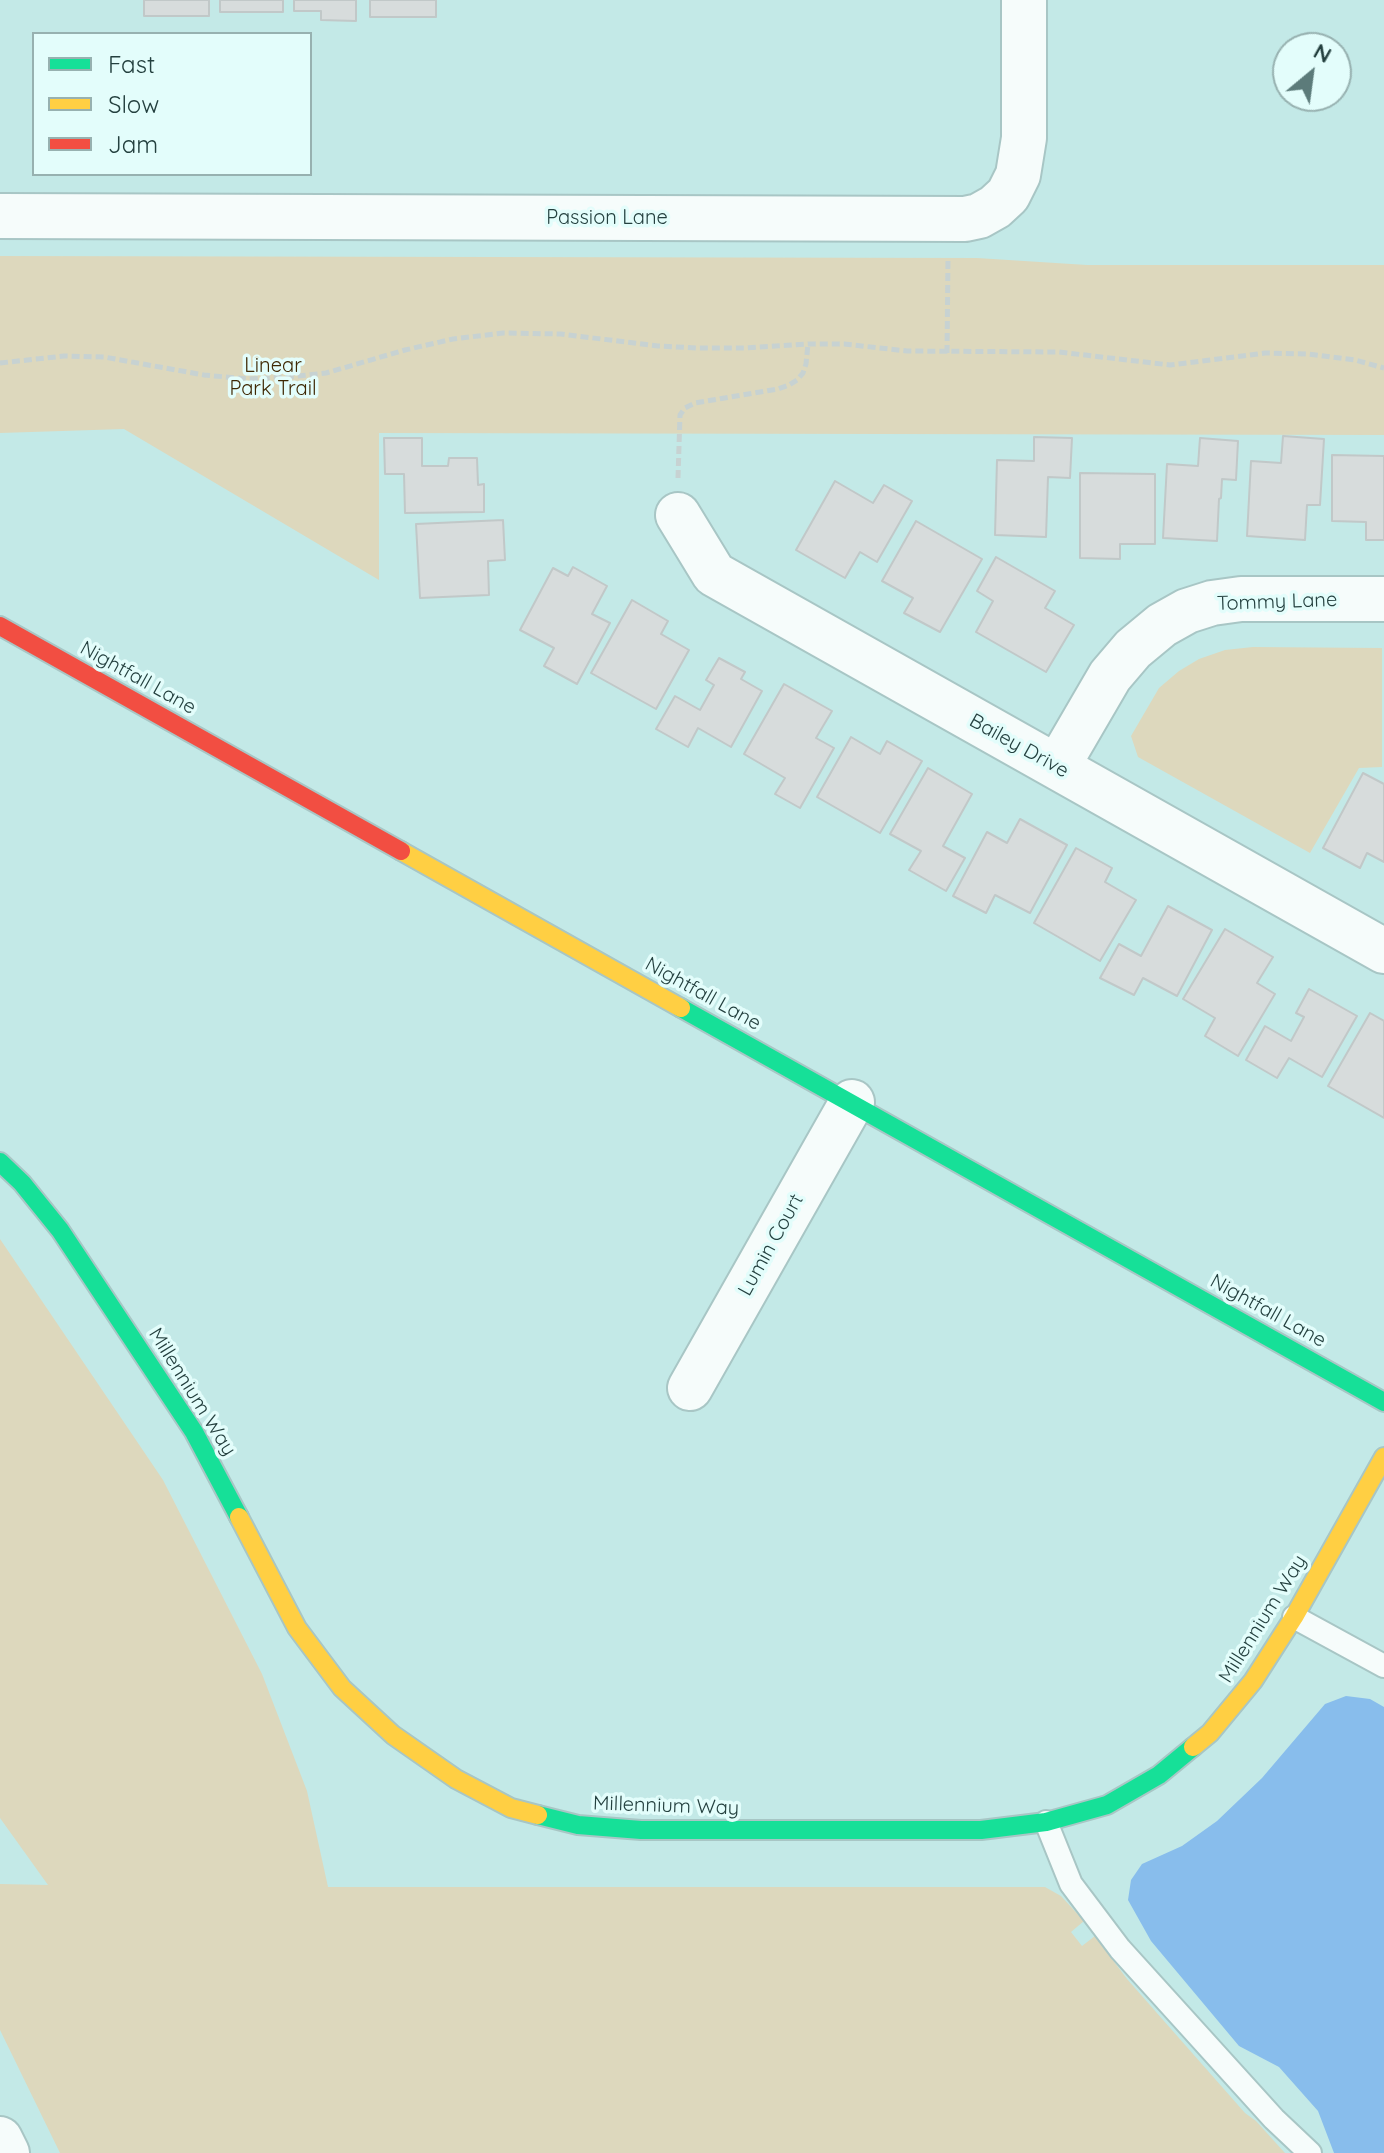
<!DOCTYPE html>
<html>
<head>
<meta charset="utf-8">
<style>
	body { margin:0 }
	#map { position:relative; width:1384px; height:2153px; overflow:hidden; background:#c3e9e7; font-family:Quicksand,sans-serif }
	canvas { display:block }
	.legend { position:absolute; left:32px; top:32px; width:280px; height:144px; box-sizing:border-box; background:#e3fdfb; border:2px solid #97b1b0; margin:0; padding:10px 14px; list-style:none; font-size:24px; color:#24403f }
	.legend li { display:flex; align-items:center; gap:16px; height:40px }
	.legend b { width:40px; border:2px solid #97b1b0 }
	.north { position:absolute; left:1272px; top:32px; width:80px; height:80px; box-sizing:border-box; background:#e3fdfb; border:2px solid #97b1b0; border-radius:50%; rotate:29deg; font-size:22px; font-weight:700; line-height:32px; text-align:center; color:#24403f }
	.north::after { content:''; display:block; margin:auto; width:28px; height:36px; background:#5c7b7a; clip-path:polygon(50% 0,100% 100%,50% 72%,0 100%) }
</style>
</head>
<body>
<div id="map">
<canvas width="1384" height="2153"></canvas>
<ul class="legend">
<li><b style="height:10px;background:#16e098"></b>Fast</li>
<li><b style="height:10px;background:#ffcf43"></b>Slow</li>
<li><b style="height:10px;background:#f24e42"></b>Jam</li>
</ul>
<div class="north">N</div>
</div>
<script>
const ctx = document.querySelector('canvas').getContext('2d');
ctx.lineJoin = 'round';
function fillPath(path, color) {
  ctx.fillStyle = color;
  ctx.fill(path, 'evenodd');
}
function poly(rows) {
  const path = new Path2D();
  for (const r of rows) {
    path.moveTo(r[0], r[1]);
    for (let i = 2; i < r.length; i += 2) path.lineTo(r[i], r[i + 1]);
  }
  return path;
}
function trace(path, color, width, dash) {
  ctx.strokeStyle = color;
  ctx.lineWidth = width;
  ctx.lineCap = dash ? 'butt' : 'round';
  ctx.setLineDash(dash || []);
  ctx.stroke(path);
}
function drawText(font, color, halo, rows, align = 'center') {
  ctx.font = font + ' Quicksand,sans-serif';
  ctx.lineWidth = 7;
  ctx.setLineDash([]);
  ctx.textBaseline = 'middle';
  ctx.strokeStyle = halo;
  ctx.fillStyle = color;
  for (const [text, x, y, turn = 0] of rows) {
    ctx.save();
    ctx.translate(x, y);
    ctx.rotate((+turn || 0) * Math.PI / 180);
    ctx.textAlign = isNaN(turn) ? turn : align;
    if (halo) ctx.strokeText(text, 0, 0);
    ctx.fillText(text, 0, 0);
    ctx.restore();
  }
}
fillPath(poly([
	[0,256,977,258,1087,265,1384,265,1384,435,379,433,379,580,124,429,0,433],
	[1253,647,1382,648,1382,767,1359,768,1310,853,1138,757,1131,736,1159,688,1179,671,1199,659,1225,650],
	[0,1239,163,1480,262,1674,307,1791,328,1887,1045,1887,1061,1896,1084,1921,1071,1932,1082,1946,1095,1936,1127,1979,1245,2113,1256,2121,1285,2153,60,2153,0,2030,0,1884,48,1885,0,1818]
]), '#ddd8bd');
fillPath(poly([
	[1346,1696,1370,1699,1384,1707,1384,2153,1334,2153,1318,2111,1279,2067,1239,2046,1151,1941,1128,1900,1131,1880,1142,1864,1182,1846,1217,1821,1262,1778,1325,1704]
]), '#88bdec');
const building = poly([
	[144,0,209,0,209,16,144,16,144,0],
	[220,0,283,0,283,12,220,12,220,0],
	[294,0,356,0,356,21,321,20,321,11,294,11,294,0],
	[370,0,436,0,436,17,370,17,370,0],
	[1283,436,1324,439,1320,505,1307,505,1305,540,1247,536,1251,461,1281,463,1283,436],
	[1034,437,1072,438,1070,478,1048,477,1046,537,995,535,997,460,1034,461,1034,437],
	[384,438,422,438,422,466,448,466,449,458,477,458,478,485,484,484,484,512,405,513,404,474,385,474,384,438],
	[1200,438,1238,441,1236,480,1222,479,1221,498,1219,499,1217,541,1163,538,1167,464,1198,466,1200,438],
	[1332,455,1384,456,1384,540,1366,540,1366,522,1332,521,1332,455],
	[1080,473,1155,474,1155,544,1120,544,1120,559,1080,558,1080,473],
	[835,481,873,503,884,485,912,501,877,562,860,552,845,578,796,550,835,481],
	[503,520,505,560,488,561,489,595,420,598,416,524,503,520],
	[916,521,982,559,940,632,904,613,913,598,882,581,916,521],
	[996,557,1055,591,1045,608,1074,625,1046,672,976,632,993,601,977,591,996,557],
	[573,567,607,586,592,614,610,623,577,684,544,666,554,648,520,630,553,568,568,576,573,567],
	[632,600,668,621,661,634,689,650,656,709,591,673,632,600],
	[719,658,745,672,741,679,762,691,731,747,698,728,688,747,656,729,675,696,700,710,714,685,706,680,719,658],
	[784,684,832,711,816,738,834,748,800,808,775,794,785,778,744,754,784,684],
	[851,737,880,754,887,741,922,761,880,833,817,797,851,737],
	[928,768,972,794,943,846,965,858,946,891,909,870,921,851,890,834,928,768],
	[1363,773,1384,784,1384,862,1367,853,1360,868,1323,848,1363,773],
	[1020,819,1067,845,1030,913,995,895,986,913,953,896,987,832,1007,843,1020,819],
	[1076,848,1112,868,1105,882,1136,900,1100,961,1034,923,1076,848],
	[1168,906,1212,930,1177,996,1143,978,1134,995,1100,978,1119,944,1141,956,1168,906],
	[1225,929,1273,957,1257,983,1275,994,1238,1056,1205,1036,1215,1018,1183,999,1225,929],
	[1309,989,1357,1016,1322,1077,1289,1058,1277,1078,1246,1060,1265,1026,1291,1041,1304,1017,1296,1013,1309,989],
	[1370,1013,1384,1021,1384,1118,1328,1086,1370,1013]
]);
fillPath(building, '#d7dcdc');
trace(building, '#c1c8c8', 2);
const lane = poly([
	[1294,1617,1384,1666],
	[1046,1822,1071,1884,1120,1949,1274,2119,1310,2153]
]);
const street = poly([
	[0,216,965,219,979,216,995,207,1008,195,1018,175,1024,138,1024,0],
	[678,515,714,574,1384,951],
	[1057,767,1110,676,1133,649,1162,625,1187,611,1212,603,1241,599,1384,599],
	[690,1388,852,1102],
	[0,2139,7,2153]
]);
const fast = poly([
	[681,1008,1384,1402],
	[0,1162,22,1183,60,1230,194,1432,239,1517],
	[538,1815,578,1825,641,1830,981,1830,1046,1822,1107,1805,1159,1775,1193,1747]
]);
const slow = poly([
	[401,851,681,1008],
	[239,1517,297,1628,342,1688,393,1735,456,1779,511,1808,538,1815],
	[1193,1747,1210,1733,1253,1681,1294,1617,1384,1457]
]);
const jam = poly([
	[0,626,401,851]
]);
trace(lane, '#a8c6c5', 26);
trace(street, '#a8c6c5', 48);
trace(fast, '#a8c6c5', 22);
trace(slow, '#a8c6c5', 22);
trace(jam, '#a8c6c5', 22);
trace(poly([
	[947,353,948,258],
	[0,363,64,356,104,357,204,375,248,379,289,377,326,373,405,350,453,339,503,333,561,334,658,346,697,348,745,348,808,344,844,344,907,351,1059,352,1170,365,1265,353,1308,354,1355,360,1384,368],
	[678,478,680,415,685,408,695,403,778,389,789,385,797,380,803,373,806,364,808,344]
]), '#c7d2d2', 5, [8, 4]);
trace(lane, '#f6fcfb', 22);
trace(street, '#f6fcfb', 44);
trace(fast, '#16e098', 18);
trace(slow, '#ffcf43', 18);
trace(jam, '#f24e42', 18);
drawText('20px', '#24403f', '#e3fdfb', [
	["Passion Lane",607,218],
	["Tommy Lane",1277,602,-2],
	["Nightfall Lane",138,678,29],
	["Bailey Drive",1019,746,29],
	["Nightfall Lane",703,994,29],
	["Lumin Court",771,1245,-61],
	["Nightfall Lane",1268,1311,29],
	["Millennium Way",192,1392,58],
	["Millennium Way",1263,1619,-58],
	["Millennium Way",666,1806,2]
]);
drawText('20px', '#3e2703', '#e3fdfb', [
	["Linear",273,366],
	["Park Trail",273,389]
]);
</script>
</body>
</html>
